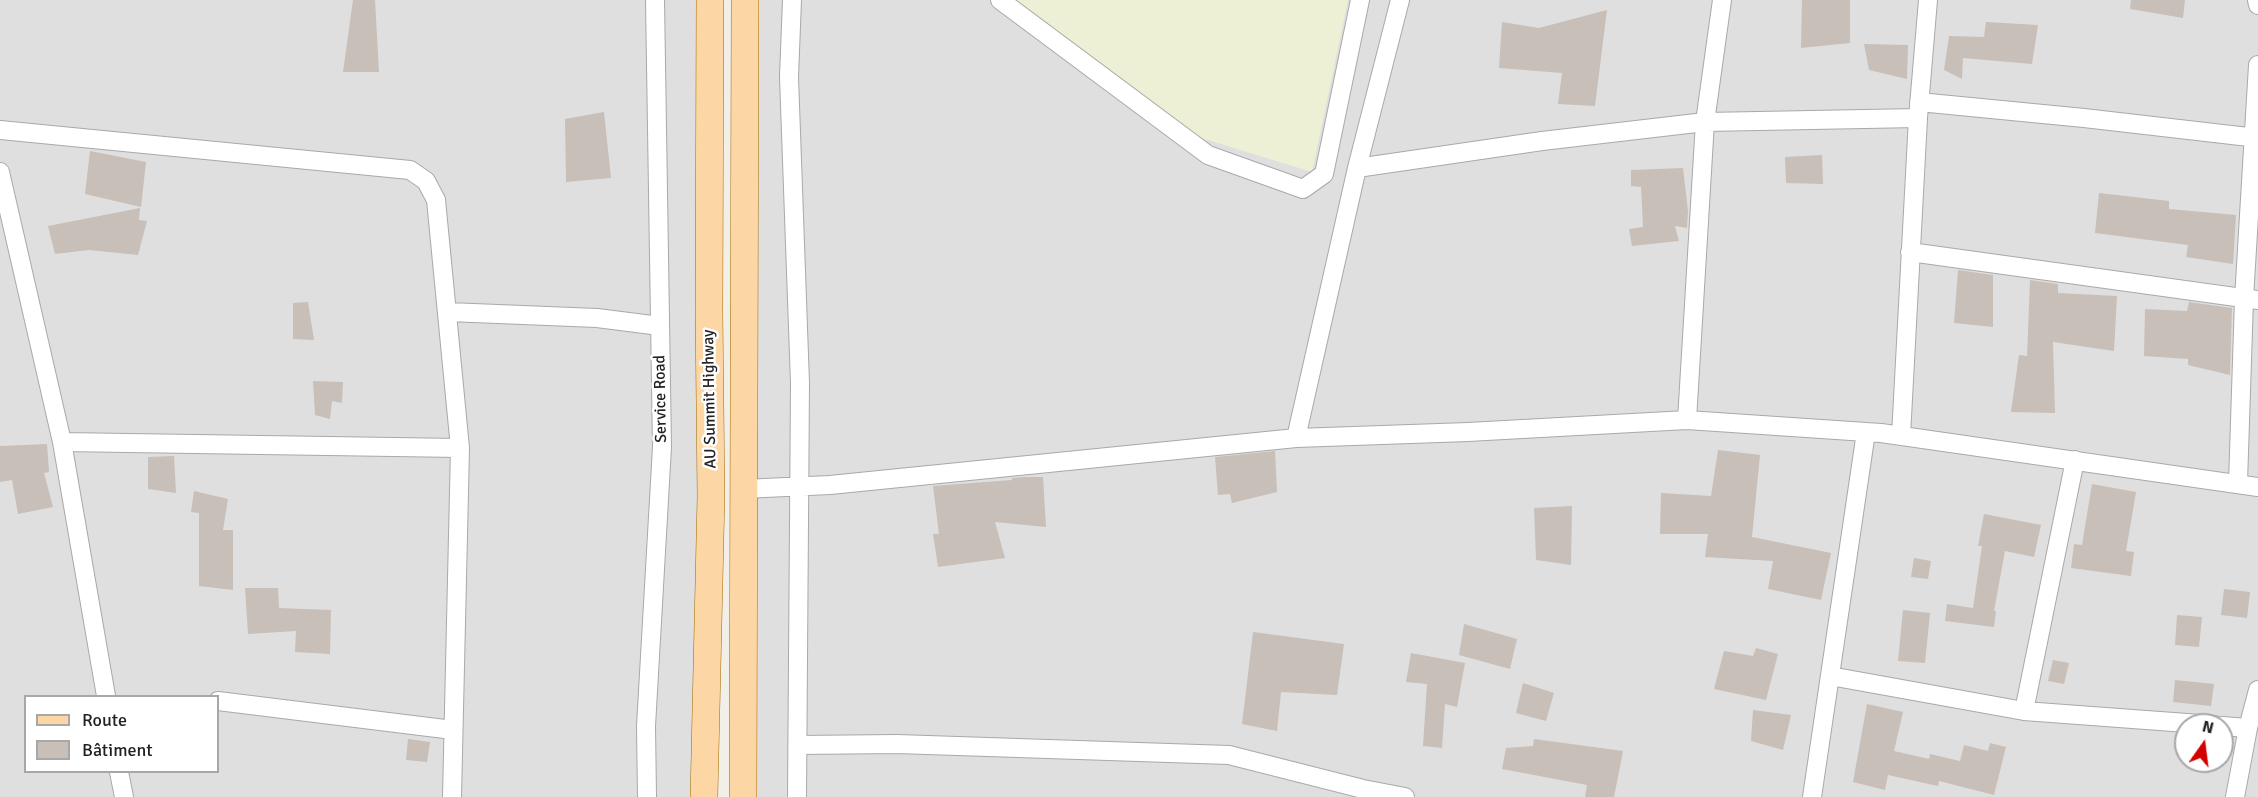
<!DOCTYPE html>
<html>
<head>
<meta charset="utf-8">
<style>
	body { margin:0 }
	#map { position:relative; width:2258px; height:797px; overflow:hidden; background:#f2efe9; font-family:Signika,sans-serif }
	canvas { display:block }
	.legend { position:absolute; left:24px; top:695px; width:195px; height:78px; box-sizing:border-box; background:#fff; border:2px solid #a7a7a7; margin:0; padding:8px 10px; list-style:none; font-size:18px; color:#222 }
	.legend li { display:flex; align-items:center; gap:12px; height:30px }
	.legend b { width:30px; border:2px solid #a7a7a7 }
	.north { position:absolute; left:2174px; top:713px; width:60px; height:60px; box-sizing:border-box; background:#fff; border:2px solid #a7a7a7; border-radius:50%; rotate:14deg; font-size:16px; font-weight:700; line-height:24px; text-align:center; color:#222 }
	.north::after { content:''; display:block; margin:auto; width:21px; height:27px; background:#d40000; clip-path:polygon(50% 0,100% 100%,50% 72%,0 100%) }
</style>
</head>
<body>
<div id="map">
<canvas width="2258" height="797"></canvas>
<ul class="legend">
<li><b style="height:8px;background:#fcd6a4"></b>Route</li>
<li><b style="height:16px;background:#c7bfb8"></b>Bâtiment</li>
</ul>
<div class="north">N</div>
</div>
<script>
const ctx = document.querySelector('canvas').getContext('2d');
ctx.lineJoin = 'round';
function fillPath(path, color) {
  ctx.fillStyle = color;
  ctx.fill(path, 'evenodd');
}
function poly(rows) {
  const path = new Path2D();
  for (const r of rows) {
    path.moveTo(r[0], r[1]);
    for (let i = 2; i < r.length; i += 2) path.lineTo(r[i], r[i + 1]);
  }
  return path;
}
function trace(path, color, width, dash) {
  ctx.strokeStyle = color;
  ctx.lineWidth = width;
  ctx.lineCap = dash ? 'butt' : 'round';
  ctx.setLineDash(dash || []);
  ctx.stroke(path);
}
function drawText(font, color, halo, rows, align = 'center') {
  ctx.font = font + ' Signika,sans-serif';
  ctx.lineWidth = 5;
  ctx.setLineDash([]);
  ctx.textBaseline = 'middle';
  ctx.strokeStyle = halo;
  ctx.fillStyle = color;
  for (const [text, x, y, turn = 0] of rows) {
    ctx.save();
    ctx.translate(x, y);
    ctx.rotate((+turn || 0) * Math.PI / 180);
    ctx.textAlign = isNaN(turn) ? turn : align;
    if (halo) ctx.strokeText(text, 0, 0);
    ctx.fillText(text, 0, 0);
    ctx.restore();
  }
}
fillPath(poly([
	[0,0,697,0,699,797,0,797],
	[26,696,218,696,218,772,26,772],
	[739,0,2258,0,2258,797,742,797],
	[2186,725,2222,725,2222,761,2186,761]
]), '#e0dfdf');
fillPath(poly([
	[1007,0,1348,0,1312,172,1195,136]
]), '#eef0d5');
fillPath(poly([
	[353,0,375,0,379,72,343,72],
	[1802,0,1850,0,1850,43,1801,48],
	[2131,0,2185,0,2183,18,2130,9],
	[1607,10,1595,106,1558,104,1562,73,1499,68,1502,22,1539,28],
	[1986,22,2038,25,2032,64,1963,58,1962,79,1944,70,1949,36,1984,37],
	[1864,44,1908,45,1907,79,1869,70],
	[604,112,611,178,566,182,565,119],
	[90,151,146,162,141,207,85,194],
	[1822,155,1823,184,1786,183,1785,157],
	[1683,168,1688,211,1687,228,1675,226,1679,241,1632,246,1629,229,1643,227,1641,187,1631,186,1631,170],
	[2099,193,2169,201,2169,209,2236,215,2233,264,2186,257,2188,245,2095,233],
	[140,208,139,220,147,221,138,255,89,250,55,254,48,226],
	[1958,270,1993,275,1993,327,1954,323],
	[2030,280,2058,284,2058,293,2117,296,2114,351,2053,342,2055,413,2011,412,2019,355,2027,356],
	[308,302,314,340,293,339,293,303],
	[2189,302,2232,308,2230,375,2188,365,2188,359,2144,356,2145,309,2187,311],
	[313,381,343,382,342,403,332,401,330,419,315,415],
	[47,444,49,472,44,473,53,507,18,514,12,480,0,482,0,446],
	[1718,450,1760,455,1752,537,1831,553,1821,600,1768,589,1773,561,1705,557,1708,534,1660,534,1661,493,1711,496],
	[1275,451,1277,492,1232,503,1230,494,1218,495,1215,457],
	[174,456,176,493,148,489,148,457],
	[1024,477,1043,477,1046,527,995,522,1005,558,938,567,933,534,939,534,933,486,1012,480,1012,478],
	[2092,484,2136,492,2126,551,2134,552,2131,576,2071,568,2074,544,2082,545],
	[194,491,228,499,223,530,233,530,233,590,199,586,199,513,191,512],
	[1572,506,1571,565,1536,560,1534,508],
	[1984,514,2041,525,2034,557,2005,551,1994,611,1996,611,1994,627,1945,621,1947,604,1973,608,1982,546,1978,546],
	[1914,558,1931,561,1928,579,1911,577],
	[245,588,278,588,279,608,331,610,330,654,295,652,296,631,248,634],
	[2224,589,2250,592,2247,618,2221,615],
	[1903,610,1930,613,1925,663,1898,661],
	[2177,615,2202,617,2199,647,2175,645],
	[1464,624,1517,639,1510,669,1459,655],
	[1253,632,1344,644,1337,695,1281,692,1277,731,1242,724],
	[1756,648,1778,654,1766,700,1714,689,1724,651,1753,656],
	[1411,653,1465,663,1457,707,1445,704,1442,748,1423,746,1427,684,1406,682],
	[2053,660,2069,663,2064,684,2048,681],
	[2175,680,2214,684,2211,706,2173,702],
	[1523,683,1554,693,1546,721,1516,713],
	[1867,704,1903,712,1894,751,1929,759,1930,754,1960,761,1964,745,1988,751,1990,743,2006,747,1994,795,1939,781,1938,786,1888,775,1885,790,1853,782],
	[1753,710,1791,715,1783,750,1751,741],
	[408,739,430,742,427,762,406,760],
	[1534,739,1623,751,1614,797,1585,797,1587,785,1502,769,1506,748,1533,746]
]), '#c7bfb8');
const minor = poly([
	[792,0,789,77,800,383,797,797],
	[1000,0,1208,155,1303,189,1324,174,1360,0],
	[2257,0,2258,5],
	[1919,102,2084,118,2258,138],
	[0,130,410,170,426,181,436,200,460,448,452,797],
	[1357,168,1542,141,1705,122,1918,118],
	[0,172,62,442,106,696],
	[1910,252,2258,300],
	[448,312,597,318,660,326],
	[1687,420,1705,122,1722,0],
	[1901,436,1918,118,1928,0],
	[1296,438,1357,168,1400,0],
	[62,442,460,448],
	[2238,483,2244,299,2258,65],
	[743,489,830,485,1296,438,1468,432,1687,420,1881,433,2258,487],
	[1830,676,2024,711,2214,725],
	[218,701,453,730],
	[2024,711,2075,460],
	[2222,726,2248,728],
	[798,745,897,744,1229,755,1363,789,1405,797],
	[119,772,124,797],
	[647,797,646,726,662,447,655,0],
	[1812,797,1866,432],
	[2235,797,2248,728,2258,690]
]);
const primary = poly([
	[704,797,711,496,709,312,710,0],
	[743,797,745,0]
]);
trace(minor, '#a9a9a9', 20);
trace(primary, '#a06b00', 28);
trace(minor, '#fff', 18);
trace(primary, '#fcd6a4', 27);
drawText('16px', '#222', '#fff', [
	["Service Road",661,399,-91],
	["AU Summit Highway",710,399,-91]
]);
</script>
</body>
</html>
